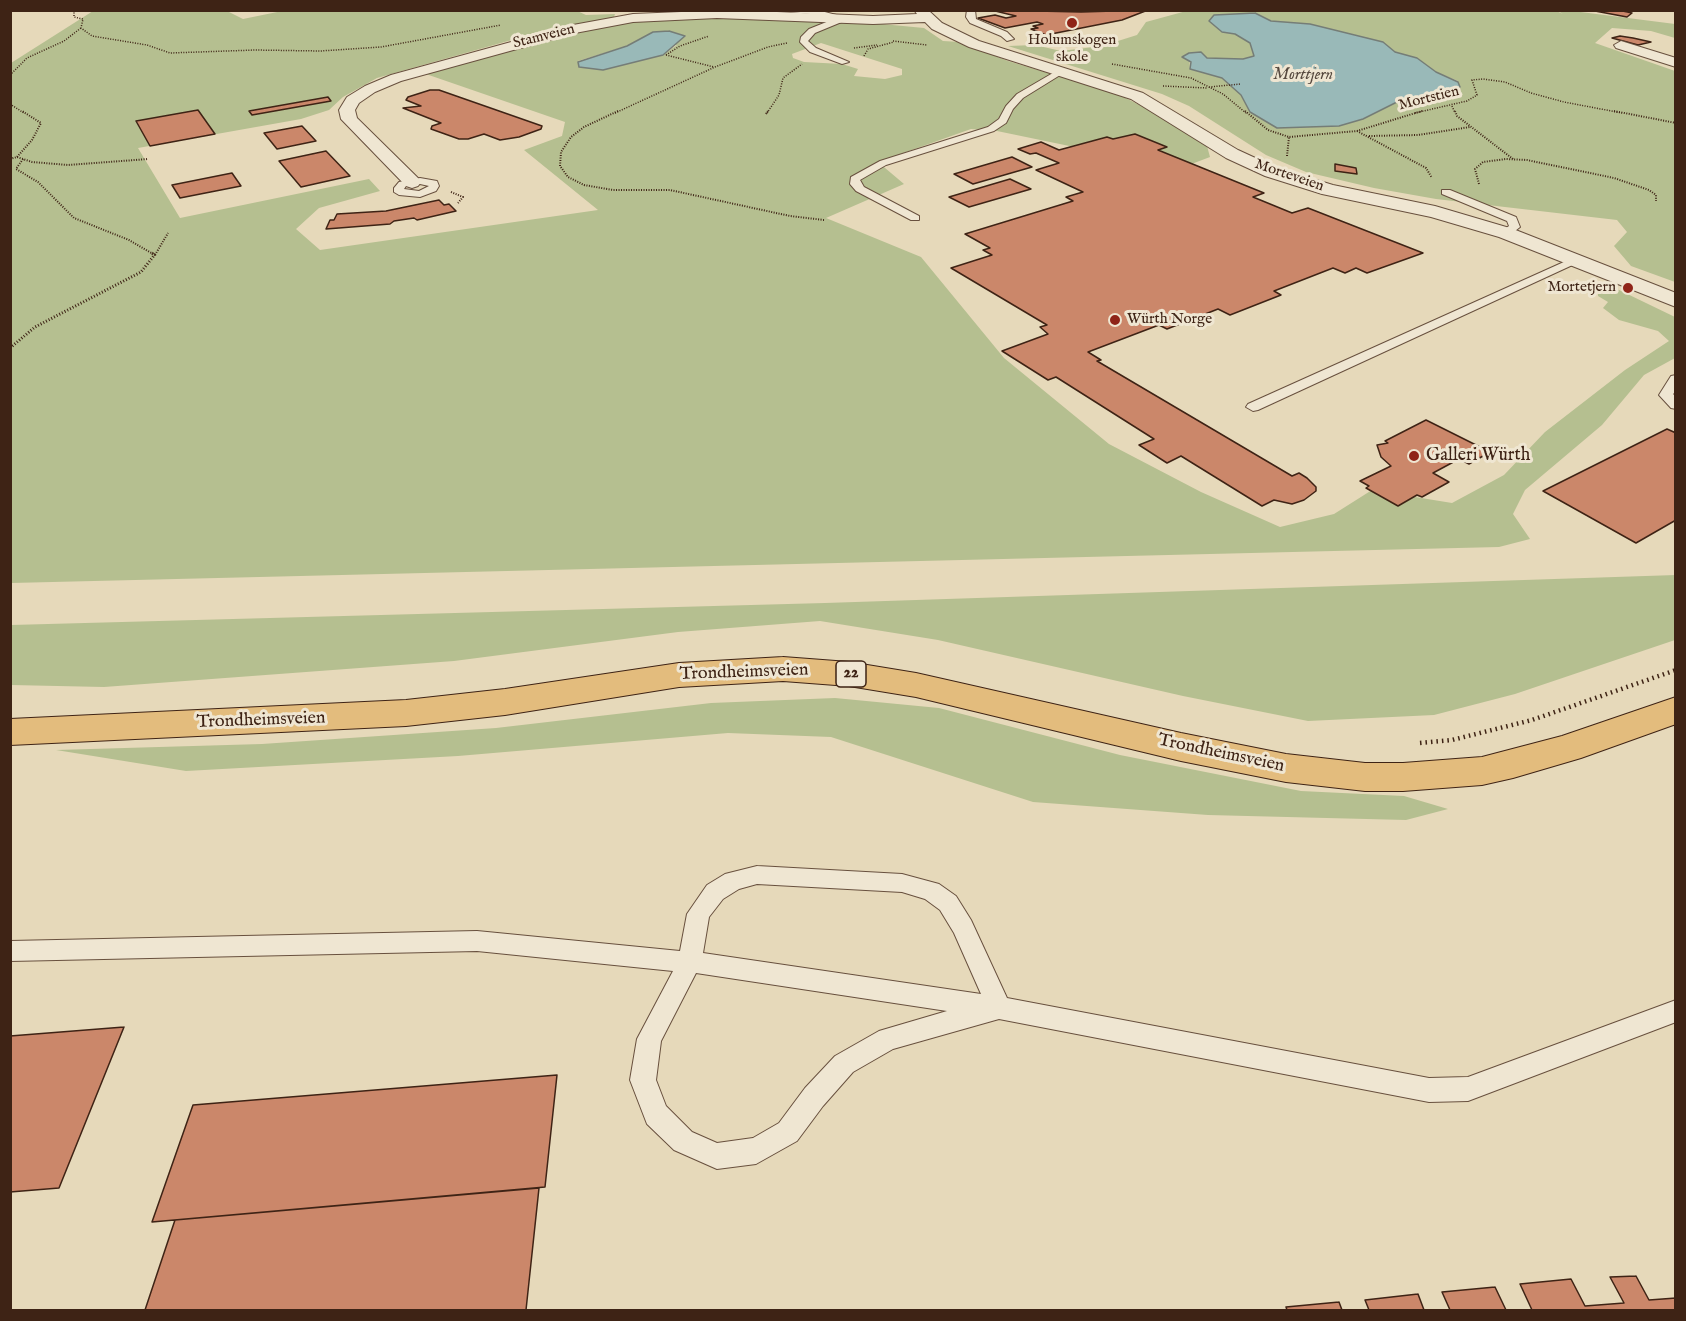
<!DOCTYPE html>
<html>
<head>
<meta charset="utf-8">
<style>
	body { margin:0 }
	#map { position:relative; width:1686px; height:1321px; overflow:hidden; background:#e6d9ba; font-family:"IM FELL English",serif }
	canvas { display:block }
	.frame { position:absolute; inset:0; border:12px solid #3e2315; pointer-events:none }
</style>
</head>
<body>
<div id="map">
<canvas width="1686" height="1321"></canvas>
<div class="frame"></div>
</div>
<script>
const ctx = document.querySelector('canvas').getContext('2d');
ctx.lineJoin = 'round';
function fillPath(path, color) {
  ctx.fillStyle = color;
  ctx.fill(path, 'evenodd');
}
function poly(rows) {
  const path = new Path2D();
  for (const r of rows) {
    path.moveTo(r[0], r[1]);
    for (let i = 2; i < r.length; i += 2) path.lineTo(r[i], r[i + 1]);
  }
  return path;
}
function trace(path, color, width, dash) {
  ctx.strokeStyle = color;
  ctx.lineWidth = width;
  ctx.lineCap = dash ? 'butt' : 'round';
  ctx.setLineDash(dash || []);
  ctx.stroke(path);
}
function drawText(font, color, halo, rows, align = 'center') {
  ctx.font = font + ' "IM FELL English",serif';
  ctx.lineWidth = 6;
  ctx.setLineDash([]);
  ctx.textBaseline = 'middle';
  ctx.strokeStyle = halo;
  ctx.fillStyle = color;
  for (const [text, x, y, turn = 0] of rows) {
    ctx.save();
    ctx.translate(x, y);
    ctx.rotate((+turn || 0) * Math.PI / 180);
    ctx.textAlign = isNaN(turn) ? turn : align;
    if (halo) ctx.strokeText(text, 0, 0);
    ctx.fillText(text, 0, 0);
    ctx.restore();
  }
}
fillPath(poly([
	[287,10,575,10,586,15,615,14,614,17,508,41,377,78,343,97,329,110,301,119,138,148,180,218,369,179,380,191,319,208,296,229,320,250,598,210,524,150,562,136,565,122,423,73,614,24,662,18,716,16,861,22,924,28,943,41,960,42,1008,61,1118,94,1155,113,1207,146,1210,157,1181,168,1166,166,997,131,971,129,878,162,904,184,826,218,921,257,1004,358,1109,444,1201,492,1280,527,1334,514,1372,490,1452,503,1504,475,1545,432,1625,370,1669,341,1658,331,1619,320,1603,308,1608,302,1598,296,1598,287,1617,289,1675,317,1675,358,1644,375,1602,425,1525,490,1513,514,1530,539,1499,547,11,583,11,63,93,11,227,11,243,19],
	[821,43,902,69,902,75,885,79,854,76,858,69,842,64,804,62,793,58,792,54],
	[677,45,663,55,603,70,578,61,627,46],
	[1190,10,1554,10,1563,14,1558,11,1565,10,1675,24,1675,38,1651,31,1612,28,1595,43,1675,71,1675,282,1631,266,1614,246,1627,232,1617,220,1436,199,1374,188,1306,172,1266,155,1189,106,1162,94,1008,46,1035,45,1061,51,1102,46,1137,35,1146,22],
	[1254,13,1271,21,1310,24,1383,42,1395,52,1417,58,1436,72,1458,81,1447,96,1397,102,1363,119,1277,128,1250,112,1241,95,1222,78,1190,69,1189,53,1201,52,1206,58,1243,59,1255,56,1250,43,1235,34,1222,32],
	[1676,575,1675,640,1515,694,1434,715,1308,721,1183,696,938,640,820,621,678,632,454,661,104,687,11,685,11,625,825,603],
	[835,698,939,708,1120,755,1301,791,1404,796,1448,809,1406,820,1208,815,1033,802,831,737,728,733,458,756,186,771,56,750,262,744,496,728,711,703]
]), '#b5bf90');
const water = poly([
	[1255,13,1271,21,1310,24,1383,42,1395,52,1417,58,1436,72,1458,82,1460,87,1447,96,1397,102,1363,119,1339,126,1277,128,1250,112,1241,95,1222,78,1190,69,1191,62,1182,57,1189,53,1201,52,1207,58,1243,59,1254,56,1250,43,1235,34,1222,32,1209,21,1214,15,1255,13],
	[669,31,685,36,663,55,603,70,579,67,578,62,627,46,653,32,669,31]
]);
fillPath(water, '#99b9b8');
trace(water, '#757d77', 1.5);
const building = poly([
	[991,10,1081,12,1148,10,1122,20,1046,35,1031,29,1038,28,1033,26,1043,24,1037,22,1005,28,978,18,995,15,1006,18,1016,16,991,10],
	[1618,10,1632,13,1627,17,1595,11,1618,10],
	[1620,36,1633,38,1651,42,1638,45,1612,38,1620,36],
	[430,90,439,90,542,126,541,129,519,137,500,140,484,134,468,139,459,139,431,129,432,126,441,123,403,108,421,106,406,100,408,97,430,90],
	[328,97,331,101,252,115,249,111,328,97],
	[198,110,215,134,150,146,136,121,198,110],
	[302,126,316,141,277,149,264,133,302,126],
	[1135,134,1167,147,1158,150,1264,193,1253,197,1292,213,1308,208,1423,253,1367,273,1356,268,1345,273,1333,268,1274,291,1281,295,1230,315,1218,309,1167,329,1159,325,1088,352,1101,360,1097,361,1292,476,1299,473,1307,478,1316,487,1316,491,1304,500,1292,504,1274,500,1262,506,1181,456,1167,463,1139,445,1154,439,1056,377,1048,380,1002,351,1048,334,1040,327,1047,325,951,268,992,255,983,250,990,248,965,234,1073,201,1066,197,1083,192,1036,170,1059,163,1036,153,1030,154,1018,149,1041,142,1059,150,1107,137,1113,139,1135,134],
	[326,151,350,176,301,187,279,161,326,151],
	[1012,157,1032,167,973,184,954,174,1012,157],
	[1335,164,1356,168,1357,174,1335,171,1335,164],
	[232,173,241,186,180,198,172,185,232,173],
	[1010,179,1031,189,969,207,949,197,1010,179],
	[439,200,444,205,449,204,456,211,417,220,414,218,394,221,390,224,326,229,330,220,334,220,337,214,386,211,439,200],
	[1426,420,1490,452,1469,464,1459,459,1433,473,1449,482,1422,497,1417,495,1398,506,1366,488,1369,486,1360,481,1391,466,1381,457,1377,445,1388,443,1385,441,1426,420],
	[1667,429,1676,433,1676,520,1636,543,1543,491,1667,429],
	[124,1027,59,1188,10,1192,10,1036,124,1027],
	[557,1075,545,1187,152,1222,193,1105,557,1075],
	[539,1188,526,1310,145,1310,175,1220,539,1188],
	[1636,1276,1649,1300,1676,1298,1676,1310,1532,1310,1520,1284,1571,1279,1585,1306,1624,1303,1610,1277,1636,1276],
	[1495,1287,1506,1310,1450,1310,1442,1292,1495,1287],
	[1418,1294,1424,1310,1369,1310,1365,1300,1418,1294],
	[1339,1302,1342,1310,1287,1310,1286,1307,1339,1302]
]);
fillPath(building, '#cb876a');
trace(building, '#3e2315', 1.5);
const service = poly([
	[771,10,821,11,844,17,844,21,815,33,808,41,816,48,849,62,842,64,810,52,800,42,801,37,809,29,834,19,820,15,771,10],
	[967,10,975,10,976,19,1007,32,1014,39,1007,41,1001,36,970,23,966,17,967,10],
	[1058,70,1065,72,1023,98,1013,109,1006,123,994,131,886,165,860,180,864,187,919,216,919,220,911,220,856,191,850,184,851,177,880,161,988,127,999,119,1006,106,1017,94,1058,70],
	[420,178,437,181,439,186,436,191,420,197,399,195,394,192,394,188,399,182,420,178],
	[420,184,429,186,419,191,404,189,406,186,420,184],
	[1442,190,1450,190,1516,217,1520,227,1510,235,1502,235,1502,231,1509,226,1507,221,1442,194,1442,190],
	[1575,257,1579,258,1579,262,1258,410,1253,411,1246,407,1248,404,1575,257],
	[1676,375,1676,391,1673,394,1676,397,1676,409,1671,408,1659,395,1671,376,1676,375],
	[757,866,902,874,939,884,956,896,971,920,1007,998,1429,1078,1468,1077,1676,1000,1676,1022,1468,1101,1429,1102,999,1019,893,1049,853,1072,823,1106,797,1141,756,1164,717,1169,674,1150,647,1124,630,1080,637,1039,673,971,477,951,10,961,10,941,477,931,680,951,687,914,707,885,725,874,757,866],
	[757,884,902,892,925,899,940,910,954,933,981,994,703,953,709,917,723,899,739,889,757,884],
	[696,973,947,1011,879,1031,835,1056,805,1088,779,1123,753,1138,717,1143,692,1132,666,1106,656,1080,661,1041,696,973]
]);
const minor = poly([
	[729,10,873,16,917,14,914,10,928,10,942,23,979,41,1143,93,1238,150,1277,168,1333,185,1435,206,1513,229,1676,293,1676,307,1499,237,1431,217,1322,194,1265,176,1226,158,1131,99,969,47,932,29,925,22,873,24,717,18,633,22,575,33,401,81,375,92,359,103,355,110,357,118,418,178,421,182,418,186,412,188,406,186,341,119,339,110,347,97,365,86,391,75,573,25,633,14,729,10],
	[1621,41,1676,58,1676,67,1616,48,1614,45,1621,41]
]);
const primary = poly([
	[783,657,849,662,916,673,1181,733,1286,754,1365,763,1403,763,1482,757,1562,736,1676,697,1676,724,1581,758,1513,778,1482,785,1403,791,1365,791,1286,782,1181,761,916,697,849,686,783,681,679,687,505,715,406,726,10,745,10,719,406,700,505,689,679,663,783,657]
]);
trace(service, '#68503e', 2);
trace(minor, '#68503e', 2);
trace(primary, '#3e2315', 2);
trace(poly([
	[74,10,74,17,83,19,81,28,92,36,147,45,170,53,255,50,320,51,381,47,501,25],
	[893,41,927,45],
	[854,48,877,45],
	[666,55,680,46,709,36],
	[666,55,714,67],
	[864,56,868,49,894,42],
	[1112,64,1191,78,1223,94,1246,113],
	[10,75,27,58,64,41,81,28],
	[1163,86,1207,88],
	[1209,87,1241,84],
	[10,104,24,113],
	[1452,106,1455,113],
	[615,113,715,67,768,47,787,43],
	[767,113,779,95,783,78,802,64],
	[1415,113,1467,101,1477,95,1472,80,1483,79,1505,82,1531,93,1564,102,1622,113]
]), '#3e2315', 1.5, [1, 1.5]);
trace(poly([
	[618,111,584,127,571,137,561,152,560,166,568,177,584,185,613,190,670,190,790,216,824,220],
	[1245,111,1268,130,1289,137,1357,131,1422,111],
	[1455,111,1457,116,1513,159],
	[1614,111,1676,123],
	[766,114,768,111],
	[1357,131,1426,168,1432,178],
	[1369,136,1418,135,1470,127],
	[1287,156,1289,137],
	[17,157,32,140,41,123,22,111],
	[10,159,17,157,32,162,68,165,148,159],
	[23,159,16,169,38,182,74,218,129,240,155,255],
	[1479,184,1475,169,1483,162,1506,159,1527,160,1614,178,1649,190,1656,195,1656,201],
	[451,192,463,197,458,203],
	[155,255,168,233]
]), '#3e2315', 2, [1, 1.5]);
trace(poly([
	[152,253,155,255],
	[10,348,35,327,141,272,156,253]
]), '#3e2315', 3, [1, 2]);
trace(poly([
	[1420,743,1452,740,1532,720,1676,670]
]), '#3e2315', 4.5, [1.5, 4]);
fillPath(service, '#efe6d2');
fillPath(minor, '#efe6d2');
fillPath(primary, '#e3bc7d');
for (const [x, y, r, color] of [
	[1072,23,6,"#8f2418"],
	[1628,288,6,"#8f2418"],
	[1115,320,6,"#8f2418"],
	[1414,456,6,"#8f2418"]
]) {
  const dot = new Path2D();
  dot.arc(x, y, r, 0, 2 * Math.PI);
  ctx.fillStyle = color;
  ctx.fill(dot);
  trace(dot, '#efe6d2', 2);
}
drawText('15px', '#3e2315', '#efe6d2', [
	["Stamveien",544,37,-14],
	["Mortstien",1429,99,-14],
	["Morteveien",1289,176,19]
]);
drawText('15px', '#3e2315', '#efe6d2', [
	["Holumskogen",1072,41],
	["skole",1072,58],
	["Mortetjern",1616,288,"right"],
	["Würth Norge",1127,320,"left"]
]);
drawText('italic 16px', '#55483e', '#efe6d2', [
	["Morttjern",1303,76]
]);
for (const [x, y, w] of [
	[851,674,30]
]) {
  const box = new Path2D();
  box.roundRect(x - w / 2, y - 13, w, 26, 4.5);
  ctx.fillStyle = '#efe6d2';
  ctx.fill(box);
  trace(box, '#3e2315', 1.5);
}
drawText('bold 16px', '#3e2315', null, [
	["22",851,674]
]);
drawText('18px', '#3e2315', '#efe6d2', [
	["Galleri Würth",1426,456]
], 'left');
drawText('18px', '#3e2315', '#efe6d2', [
	["Trondheimsveien",744,673,-2],
	["Trondheimsveien",261,721,-2],
	["Trondheimsveien",1221,754,12]
]);
</script>
</body>
</html>
